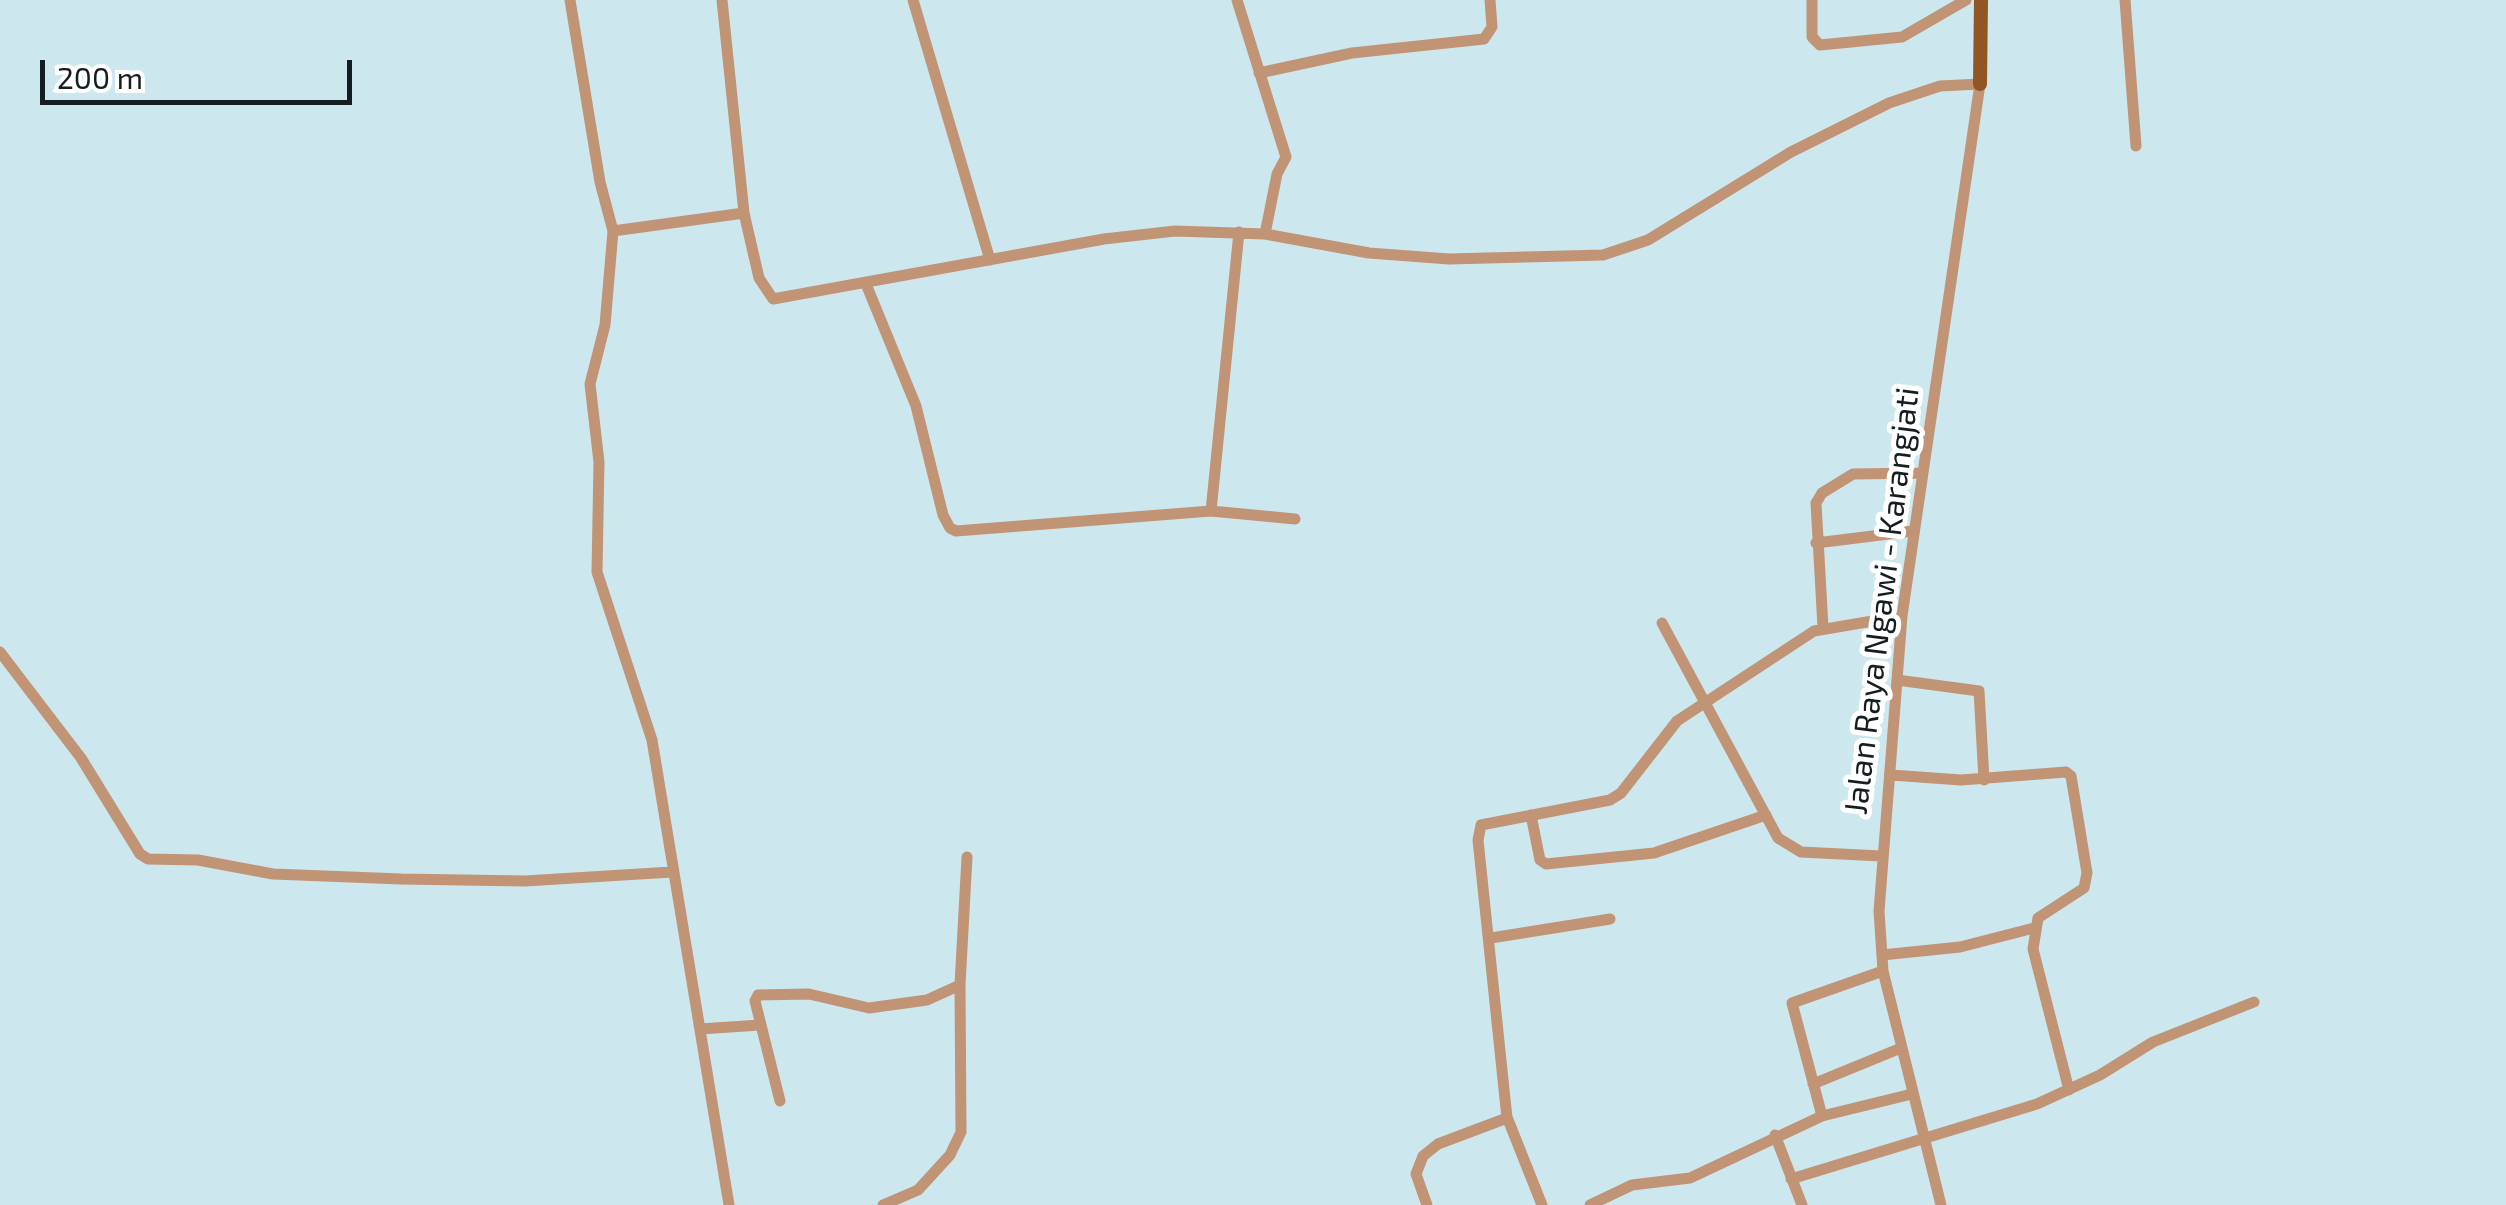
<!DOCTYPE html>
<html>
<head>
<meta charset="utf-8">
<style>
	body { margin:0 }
	#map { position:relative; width:2506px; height:1205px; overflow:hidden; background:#cde7ef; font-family:"Exo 2",sans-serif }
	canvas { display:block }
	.scale { position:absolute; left:40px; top:60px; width:312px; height:45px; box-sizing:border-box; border:5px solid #141e20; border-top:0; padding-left:12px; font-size:30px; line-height:35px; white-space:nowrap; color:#141e20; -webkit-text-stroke:8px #fff; paint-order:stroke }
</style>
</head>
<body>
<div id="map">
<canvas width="2506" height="1205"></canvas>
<div class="scale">200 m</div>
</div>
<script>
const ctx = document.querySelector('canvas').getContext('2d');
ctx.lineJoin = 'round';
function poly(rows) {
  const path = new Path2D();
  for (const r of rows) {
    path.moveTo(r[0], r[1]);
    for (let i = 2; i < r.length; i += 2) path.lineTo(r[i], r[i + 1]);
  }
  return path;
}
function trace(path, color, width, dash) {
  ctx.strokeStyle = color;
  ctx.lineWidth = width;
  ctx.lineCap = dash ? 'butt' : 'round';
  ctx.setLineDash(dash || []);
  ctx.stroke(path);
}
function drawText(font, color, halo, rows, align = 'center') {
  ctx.font = font + ' "Exo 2",sans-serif';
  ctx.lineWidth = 10;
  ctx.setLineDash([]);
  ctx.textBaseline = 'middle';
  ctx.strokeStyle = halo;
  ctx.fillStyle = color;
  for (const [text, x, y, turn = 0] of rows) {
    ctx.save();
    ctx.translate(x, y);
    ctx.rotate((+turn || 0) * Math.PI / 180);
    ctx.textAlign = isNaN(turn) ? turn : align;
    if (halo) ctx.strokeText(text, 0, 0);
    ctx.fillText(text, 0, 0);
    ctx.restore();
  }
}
trace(poly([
	[570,0,600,182,613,231,605,325,590,384,599,462,597,572,652,740,729,1205],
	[722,0,744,213,759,278,773,299,1104,239,1175,231,1265,234,1369,253,1449,259,1603,255,1648,240,1791,152,1889,103,1940,86,1980,84,1902,616,1879,911,1883,971,1941,1205],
	[913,0,990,260],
	[1237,0,1286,157,1277,174,1265,234],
	[1812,0,1812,37,1820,45,1902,37,1966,0],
	[2125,0,2136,146],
	[1259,73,1352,53,1484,39,1492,27,1490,0],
	[613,231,744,213],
	[866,284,916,406,943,515,950,528,956,531,1211,511,1239,232],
	[1211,511,1295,519],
	[1816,543,1913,531],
	[1662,623,1778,838,1801,852,1881,856],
	[1823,627,1816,503,1822,493,1853,474,1923,473],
	[0,652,81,758,140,854,148,859,198,860,273,874,401,879,525,881,672,872],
	[1897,680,1979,691,1984,780],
	[1891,775,1961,780,2066,772,2071,776,2087,873,2084,888,2038,918,2033,949,2069,1090],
	[1531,815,1540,860,1546,864,1654,853,1766,815],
	[1491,938,1610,919],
	[1882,955,1960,947,2034,928],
	[700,1029,760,1025],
	[1813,1084,1901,1048],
	[780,1101,755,1001,758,995,809,994,869,1008,927,1000,960,985],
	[1822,1116,1792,1003,1883,971],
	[1507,1117,1542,1205],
	[1775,1135,1802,1205],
	[1791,1179,2037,1104,2100,1075,2153,1042,2254,1002],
	[883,1205,918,1190,950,1155,961,1132,960,985,967,857],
	[1427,1205,1416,1174,1423,1156,1438,1144,1507,1118,1478,840,1481,825,1610,800,1621,793,1677,721,1814,631,1902,616],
	[1590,1205,1632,1185,1690,1178,1822,1116,1912,1094]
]), '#c09475', 11);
trace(poly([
	[1980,84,1981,0]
]), '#925524', 14);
drawText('32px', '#141e20', '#fff', [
	["Jalan Raya Ngawi - Karangjati",1882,601,-83]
]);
</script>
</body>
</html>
